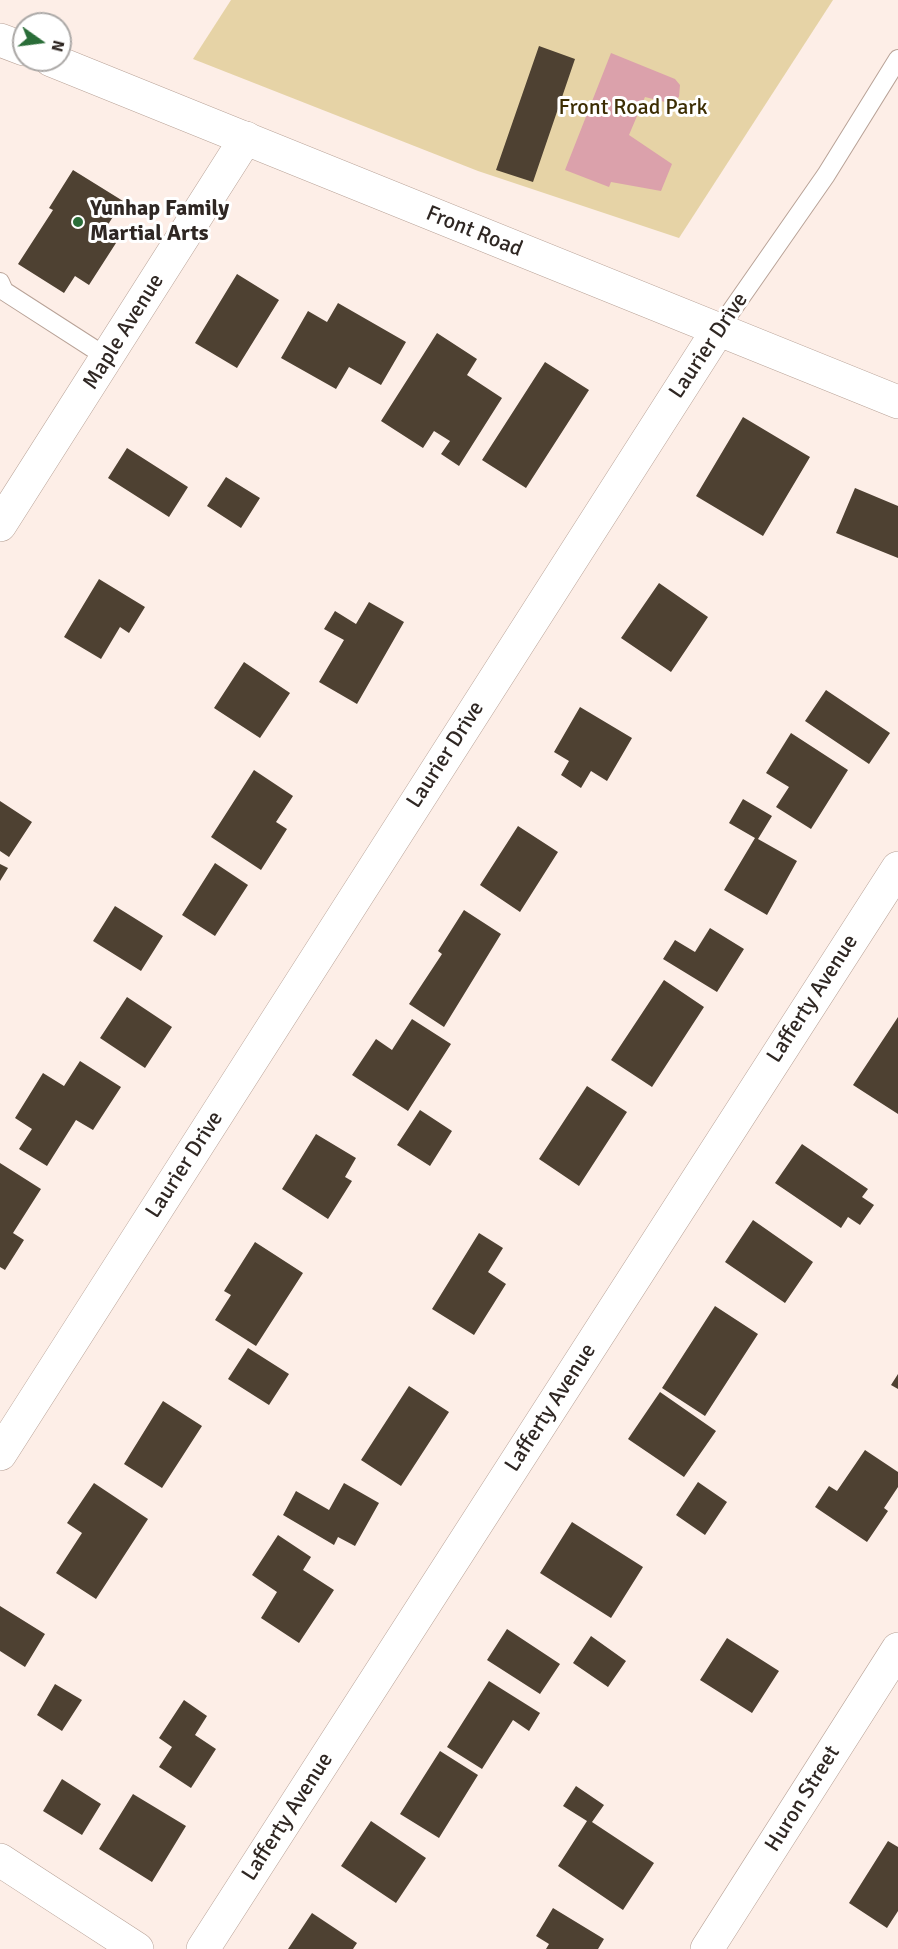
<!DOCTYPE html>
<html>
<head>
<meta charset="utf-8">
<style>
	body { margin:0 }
	#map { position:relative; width:898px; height:1949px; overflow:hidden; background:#fdeee7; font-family:Signika,sans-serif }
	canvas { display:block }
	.north { position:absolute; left:12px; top:12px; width:60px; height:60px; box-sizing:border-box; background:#fff; border:2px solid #aca9a7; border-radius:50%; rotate:104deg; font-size:16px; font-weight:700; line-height:24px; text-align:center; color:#2f2723 }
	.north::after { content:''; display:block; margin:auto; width:21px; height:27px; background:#2a6d38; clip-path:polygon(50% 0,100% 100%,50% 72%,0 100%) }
</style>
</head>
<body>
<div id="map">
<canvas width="898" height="1949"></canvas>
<div class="north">N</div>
</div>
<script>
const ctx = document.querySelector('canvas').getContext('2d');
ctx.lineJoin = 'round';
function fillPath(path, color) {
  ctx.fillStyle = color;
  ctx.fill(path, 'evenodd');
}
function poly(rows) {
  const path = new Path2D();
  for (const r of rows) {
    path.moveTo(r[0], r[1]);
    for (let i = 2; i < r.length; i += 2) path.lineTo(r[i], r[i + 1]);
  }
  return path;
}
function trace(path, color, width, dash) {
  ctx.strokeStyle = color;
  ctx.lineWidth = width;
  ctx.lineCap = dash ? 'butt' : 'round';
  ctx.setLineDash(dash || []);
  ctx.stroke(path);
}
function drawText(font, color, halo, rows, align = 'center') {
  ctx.font = font + ' Signika,sans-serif';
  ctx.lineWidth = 6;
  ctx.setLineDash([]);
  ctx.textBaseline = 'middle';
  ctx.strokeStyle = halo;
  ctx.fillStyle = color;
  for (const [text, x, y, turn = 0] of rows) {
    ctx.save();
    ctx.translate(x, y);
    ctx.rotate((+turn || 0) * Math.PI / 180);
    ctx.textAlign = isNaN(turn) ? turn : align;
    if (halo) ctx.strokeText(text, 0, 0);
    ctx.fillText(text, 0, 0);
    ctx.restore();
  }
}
fillPath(poly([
	[231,0,833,0,679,238,478,171,193,59]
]), '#e6d3a6');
fillPath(poly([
	[611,53,675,79,680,85,679,97,669,103,645,97,629,135,672,164,661,191,611,182,609,187,565,170]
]), '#dba1ab');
fillPath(poly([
	[539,46,575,59,533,182,496,170],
	[73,170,123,201,102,234,116,243,89,285,75,276,64,293,18,264,53,210,49,208],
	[237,274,279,300,237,368,195,343],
	[338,303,406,342,381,385,349,367,336,389,281,358,308,311,327,322],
	[437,333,477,359,467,375,502,398,459,466,441,454,450,441,434,431,423,448,381,421],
	[545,362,589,390,526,488,482,460],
	[743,417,810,457,763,536,696,496],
	[127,448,188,487,169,517,108,478],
	[226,477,260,498,241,528,207,506],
	[855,488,898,506,898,558,836,533],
	[99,579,145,607,129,633,120,627,101,659,64,637],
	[659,583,708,617,671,672,621,638],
	[369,602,404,622,357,704,319,682,344,640,324,629,335,611,356,624],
	[244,662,290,693,260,738,214,708],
	[826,690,890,733,869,764,805,721],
	[580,707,632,738,607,781,591,771,581,788,561,775,569,761,554,752],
	[791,733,848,770,811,829,776,807,789,787,766,773],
	[254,770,293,796,276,822,287,829,261,870,211,837],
	[743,799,772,816,758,839,797,861,767,915,724,890,755,838,729,823],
	[0,801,32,822,9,857,0,851],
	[518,826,558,852,520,912,480,885],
	[215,863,248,885,215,936,182,915],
	[0,864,8,868,0,881],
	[115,906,163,936,141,971,93,941],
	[464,910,501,934,444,1027,409,1004,442,954,438,951],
	[710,928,744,949,717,992,663,959,675,940,695,952],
	[664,980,704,1007,652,1087,611,1060],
	[127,997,172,1027,145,1068,100,1038],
	[898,1017,898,1114,853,1085],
	[412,1019,451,1044,408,1111,352,1075,376,1039,392,1050],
	[80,1061,121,1087,93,1130,76,1120,47,1166,19,1149,32,1129,15,1118,43,1073,64,1086],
	[587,1086,627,1112,579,1186,539,1159],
	[420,1110,452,1131,430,1166,397,1145],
	[316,1134,356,1158,345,1177,352,1181,328,1219,282,1189],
	[802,1144,868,1189,862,1197,874,1205,860,1225,848,1217,841,1228,775,1183],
	[0,1163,41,1189,13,1233,24,1240,5,1270,0,1267],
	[753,1220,813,1262,785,1303,725,1262],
	[479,1233,503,1248,488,1272,506,1284,474,1335,432,1309],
	[255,1242,303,1273,256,1346,215,1320,231,1295,224,1291],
	[715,1306,758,1334,705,1416,662,1388],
	[248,1348,289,1374,269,1405,228,1379],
	[898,1374,898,1389,891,1385],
	[409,1386,449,1412,401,1486,361,1460],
	[660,1392,716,1431,684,1477,628,1439],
	[163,1401,202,1426,162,1488,124,1464],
	[865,1450,898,1472,898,1487,884,1508,888,1511,867,1542,815,1507,829,1486,837,1491],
	[698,1482,727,1502,705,1535,676,1515],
	[94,1483,148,1519,96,1599,56,1573,82,1533,67,1523],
	[344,1483,379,1503,355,1546,338,1537,334,1545,283,1515,296,1491,329,1510],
	[572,1522,643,1567,611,1618,540,1573],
	[278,1535,311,1557,303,1570,334,1590,299,1643,261,1618,277,1592,252,1575],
	[0,1606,45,1634,25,1667,0,1651],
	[507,1629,560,1664,540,1694,487,1660],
	[591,1636,626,1661,608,1687,573,1663],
	[727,1638,779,1671,752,1713,700,1680],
	[489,1681,540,1713,529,1731,513,1720,482,1769,447,1747],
	[55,1684,82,1700,62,1731,37,1715],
	[184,1700,207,1716,195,1735,216,1749,191,1788,159,1767,172,1747,159,1738],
	[440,1751,478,1775,439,1838,400,1814],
	[62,1779,101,1804,82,1835,43,1811],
	[576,1786,604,1805,592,1822,654,1863,623,1910,558,1866,587,1821,563,1806],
	[133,1794,186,1826,152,1882,99,1849],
	[371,1821,426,1858,396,1903,341,1866],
	[888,1841,898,1847,898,1911,887,1928,849,1903],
	[553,1908,604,1939,598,1949,546,1949,549,1944,536,1936],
	[312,1913,357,1943,353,1949,288,1949]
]), '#4e4132');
const lane = poly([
	[0,282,4,291,108,358],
	[718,330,826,175,898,59]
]);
const street = poly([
	[0,525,246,138],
	[0,1860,137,1949],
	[203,1949,898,868],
	[707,1949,898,1649]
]);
const secondary = poly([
	[0,40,24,49],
	[51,60,898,402],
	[0,1454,718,330]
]);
trace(lane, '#b8a297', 20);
trace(street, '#b8a297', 34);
trace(secondary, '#b8a297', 34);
trace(lane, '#fff', 18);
trace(street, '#fff', 33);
trace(secondary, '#fff', 33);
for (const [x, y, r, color] of [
	[78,222,6,"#2a6d38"]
]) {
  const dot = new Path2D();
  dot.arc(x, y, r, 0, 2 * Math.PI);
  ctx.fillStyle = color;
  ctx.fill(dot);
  trace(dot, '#fff', 2);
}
drawText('22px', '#3c2d03', '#fff', [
	["Front Road Park",633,108]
]);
drawText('bold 22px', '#2f2723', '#fff', [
	["Yunhap Family",90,209],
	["Martial Arts",90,234]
], 'left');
drawText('22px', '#2f2723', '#fff', [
	["Front Road",474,232,22],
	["Maple Avenue",124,332,-58],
	["Laurier Drive",709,346,-56],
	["Laurier Drive",446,755,-57],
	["Lafferty Avenue",813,999,-57],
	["Laurier Drive",185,1165,-57],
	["Lafferty Avenue",551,1408,-57],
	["Huron Street",803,1799,-58],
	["Lafferty Avenue",288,1817,-57]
]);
</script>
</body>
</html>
